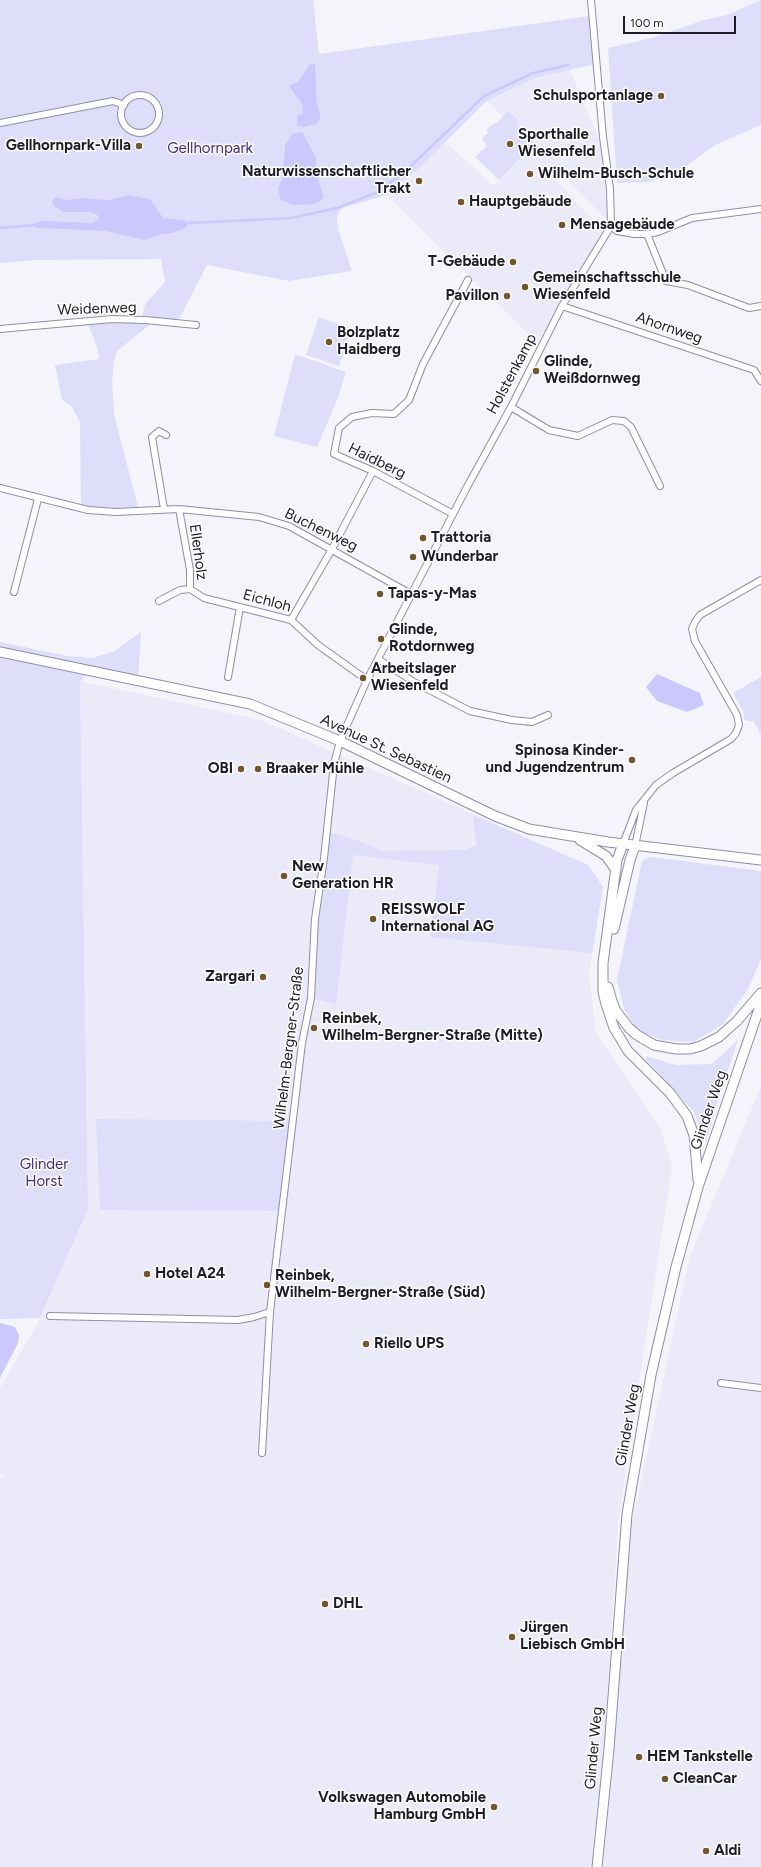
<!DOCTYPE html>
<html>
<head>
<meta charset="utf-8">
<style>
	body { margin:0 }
	#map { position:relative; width:761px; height:1867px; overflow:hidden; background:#f4f4fa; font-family:Figtree,sans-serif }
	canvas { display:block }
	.scale { position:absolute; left:623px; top:16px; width:113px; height:18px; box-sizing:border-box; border:2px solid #1d1c27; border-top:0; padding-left:5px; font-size:12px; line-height:14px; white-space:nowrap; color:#1d1c27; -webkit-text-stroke:3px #fff; paint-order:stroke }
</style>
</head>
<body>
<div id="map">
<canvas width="761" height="1867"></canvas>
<div class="scale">100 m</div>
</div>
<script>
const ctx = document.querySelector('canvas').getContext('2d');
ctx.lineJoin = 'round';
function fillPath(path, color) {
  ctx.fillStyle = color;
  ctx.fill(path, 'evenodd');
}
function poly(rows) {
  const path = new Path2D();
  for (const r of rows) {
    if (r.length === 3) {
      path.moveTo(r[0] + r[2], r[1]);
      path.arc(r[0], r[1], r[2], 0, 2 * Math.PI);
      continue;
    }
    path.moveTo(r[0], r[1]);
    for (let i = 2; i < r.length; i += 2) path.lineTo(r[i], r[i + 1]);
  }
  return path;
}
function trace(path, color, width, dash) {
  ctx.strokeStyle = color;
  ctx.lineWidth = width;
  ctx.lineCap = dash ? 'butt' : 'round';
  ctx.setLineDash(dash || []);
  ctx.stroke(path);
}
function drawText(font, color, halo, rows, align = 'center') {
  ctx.font = font + ' Figtree,sans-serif';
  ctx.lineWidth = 3;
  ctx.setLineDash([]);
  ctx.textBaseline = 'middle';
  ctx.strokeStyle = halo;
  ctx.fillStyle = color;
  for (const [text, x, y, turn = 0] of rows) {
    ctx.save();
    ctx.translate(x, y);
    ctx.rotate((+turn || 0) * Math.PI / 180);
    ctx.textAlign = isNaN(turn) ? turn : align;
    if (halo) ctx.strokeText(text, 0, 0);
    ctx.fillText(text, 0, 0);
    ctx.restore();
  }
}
fillPath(poly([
	[570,69,602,147,609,222,558,171,553,177,603,231,537,343,386,195,418,169,446,142,493,186,532,146,487,101,535,78],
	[80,681,261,720,588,865,603,887,589,975,596,1033,661,1130,672,1167,619,1515,596,1867,0,1867,0,1478,5,1476,0,1473,0,1388,40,1319,88,1209],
	[761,1086,761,1867,600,1867,607,1823,632,1523,690,1256]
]), '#ebeaf9');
fillPath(poly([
	[0,0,313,0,319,54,590,16,595,64,535,78,487,101,418,169,386,195,342,208,337,216,338,229,352,271,289,281,207,265,178,321,157,319,117,351,114,361,112,382,114,414,139,511,81,509,80,423,72,407,62,400,55,365,99,359,97,347,86,319,142,318,145,304,165,282,161,259,37,260,0,263],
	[299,81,317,87,317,102,321,117,297,124,303,114,302,104,289,86],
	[316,158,318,178,324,198,278,188,283,177],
	[129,195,150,199,162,218,184,220,173,233,159,235,145,239,105,231,35,228,93,223,99,218,96,214,87,212,57,197,66,200,84,198,107,200],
	[761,0,761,125,715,145,679,171,650,182,617,183,608,48,652,38,704,20,727,15],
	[508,111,520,122,516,124,535,143,499,180,475,157,487,146,482,138,488,133,486,130,494,123,497,123],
	[319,317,352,329,339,366,306,355],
	[295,354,346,372,337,400,317,447,274,436],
	[141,632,138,680,90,671,80,681,88,1209,40,1318,0,1319,0,642,67,656,92,658,113,652],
	[761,677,761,735,754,722,744,720,743,711,733,693],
	[473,815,588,865,603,887,592,953,430,937,439,865,353,855,336,1004,312,998,327,832,351,838,383,851,466,850,476,845],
	[650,857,761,871,761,959,748,989,722,1025,693,1042,663,1040,638,1032,624,1009,617,980,642,861],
	[738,1040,715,1110,706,1142,694,1112,646,1059,646,1056,676,1065,712,1064],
	[96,1119,293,1121,282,1211,100,1210]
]), '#deddfa');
fillPath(poly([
	[310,64,315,64,317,102,321,117,316,124,303,127,297,125,297,116,303,114,302,104,289,86,299,81],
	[302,132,316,158,318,178,324,198,315,204,292,205,280,199,278,188,283,177,285,145,292,134],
	[129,195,150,199,163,218,184,220,189,223,185,228,173,233,159,235,145,240,105,231,35,228,34,225,37,222,45,221,93,223,99,218,96,214,87,212,64,212,54,206,52,200,57,197,66,200,84,198,107,200],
	[657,674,700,693,704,705,687,712,657,701,646,687],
	[0,1323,15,1327,19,1335,18,1343,0,1378]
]), '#cbc8fe');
trace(poly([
	[189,223,291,218,337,208,378,192,408,169,484,96,533,73,568,65],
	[0,228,34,225]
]), '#cbc8fe', 2.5);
const minor = poly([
	[140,114,19],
	[0,123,113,101,124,105],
	[611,226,617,231,634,234,647,234,658,232,692,218,761,209],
	[647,234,666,281,688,285,749,308,761,306],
	[562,306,754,370,761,381],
	[0,329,112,319,145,320,196,325],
	[511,407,549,430,578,436,612,420,624,421,631,427,660,486],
	[0,488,88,510,116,512,179,509,259,517,289,526,411,594],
	[164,509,152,437,159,431,166,435],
	[453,514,373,471,334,454,339,428,352,417,372,413,394,414,409,400,423,364,468,280],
	[190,589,204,598,291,620,318,645,367,680],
	[14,592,38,499],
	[159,601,180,590,190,589,190,570,179,509],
	[291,620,332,549,373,471],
	[378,659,414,682,470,711,512,720,532,722,548,715],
	[228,677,240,607],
	[623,844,636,810,656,785,673,773,731,739,736,733,739,725,737,715,695,641,692,629,695,622,700,615,761,580],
	[635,846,644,803],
	[50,1316,238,1320,254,1317,270,1312],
	[721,1383,761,1388],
	[262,1453,270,1312,302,1043,311,998,315,919,324,858,334,764,340,741,367,680,467,487,511,407,562,306,611,226,610,188,603,137,591,0]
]);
const secondary = poly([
	[0,652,250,704,340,741,495,816,529,829,608,842,761,860],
	[580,840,606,856,616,870],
	[623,844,617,860,603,963,603,992,606,1004,614,1028,628,1051,670,1093,687,1116,694,1135,698,1180],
	[614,929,630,860,635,846],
	[608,987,612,1001,616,1011,629,1028,637,1035,654,1045,676,1049,690,1049,701,1046,719,1037,737,1021,761,993],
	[597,1867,609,1749,627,1514,651,1375,676,1267,698,1187,761,1003]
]);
trace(minor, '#8f8eaa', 8);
trace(secondary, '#8f8eaa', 11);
trace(minor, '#fff', 6);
trace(secondary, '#fff', 9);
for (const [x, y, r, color] of [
	[661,96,4,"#73572a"],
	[510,144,4,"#73572a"],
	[139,146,4,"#73572a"],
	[530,174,4,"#73572a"],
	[419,181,4,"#73572a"],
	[461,202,4,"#73572a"],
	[562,225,4,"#73572a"],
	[513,262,4,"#73572a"],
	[525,287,4,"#73572a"],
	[507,296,4,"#73572a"],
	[329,342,4,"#73572a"],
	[536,371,4,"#73572a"],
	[423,538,4,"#73572a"],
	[413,557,4,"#73572a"],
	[380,594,4,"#73572a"],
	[381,639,4,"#73572a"],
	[363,678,4,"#73572a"],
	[632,760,4,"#73572a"],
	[241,769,4,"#73572a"],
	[258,769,4,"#73572a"],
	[284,876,4,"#73572a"],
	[373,919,4,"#73572a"],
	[263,977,4,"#73572a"],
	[314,1028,4,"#73572a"],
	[147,1274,4,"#73572a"],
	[267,1285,4,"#73572a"],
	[366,1344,4,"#73572a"],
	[325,1604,4,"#73572a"],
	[512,1637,4,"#73572a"],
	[639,1757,4,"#73572a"],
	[665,1779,4,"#73572a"],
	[494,1807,4,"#73572a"],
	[706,1851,4,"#73572a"]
]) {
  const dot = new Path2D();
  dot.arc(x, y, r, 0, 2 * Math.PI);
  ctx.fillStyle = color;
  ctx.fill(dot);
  trace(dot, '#fff', 1.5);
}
drawText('bold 15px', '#1d1c27', '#fff', [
	["Schulsportanlage",653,96,"right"],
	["Sporthalle",518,135],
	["Wiesenfeld",518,152],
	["Gellhornpark-Villa",131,146,"right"],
	["Naturwissenschaftlicher",411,172,"right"],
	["Trakt",411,189,"right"],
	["Wilhelm-Busch-Schule",538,174],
	["Hauptgebäude",469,202],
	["Mensagebäude",570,225],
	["T-Gebäude",505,262,"right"],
	["Gemeinschaftsschule",533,278],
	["Wiesenfeld",533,295],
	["Pavillon",499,296,"right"],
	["Bolzplatz",337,333],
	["Haidberg",337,350],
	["Glinde,",544,362],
	["Weißdornweg",544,379],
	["Trattoria",431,538],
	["Wunderbar",421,557],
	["Tapas-y-Mas",388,594],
	["Glinde,",389,630],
	["Rotdornweg",389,647],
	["Arbeitslager",371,669],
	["Wiesenfeld",371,686],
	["Spinosa Kinder-",624,751,"right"],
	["und Jugendzentrum",624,768,"right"],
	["OBI",233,769,"right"],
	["Braaker Mühle",266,769],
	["New",292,867],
	["Generation HR",292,884],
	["REISSWOLF",381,910],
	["International AG",381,927],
	["Zargari",255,977,"right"],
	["Reinbek,",322,1019],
	["Wilhelm-Bergner-Straße (Mitte)",322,1036],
	["Hotel A24",155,1274],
	["Reinbek,",275,1276],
	["Wilhelm-Bergner-Straße (Süd)",275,1293],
	["Riello UPS",374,1344],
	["DHL",333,1604],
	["Jürgen",520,1628],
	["Liebisch GmbH",520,1645],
	["HEM Tankstelle",647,1757],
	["CleanCar",673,1779],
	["Volkswagen Automobile",486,1798,"right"],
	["Hamburg GmbH",486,1815,"right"],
	["Aldi",714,1851]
], 'left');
drawText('15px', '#42298d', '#fff', [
	["Gellhornpark",210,149],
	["Glinder",44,1165],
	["Horst",44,1182]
]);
drawText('15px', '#1d1c27', '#fff', [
	["Weidenweg",97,309,-2],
	["Ahornweg",669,328,19],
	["Holstenkamp",512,374,-62],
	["Haidberg",377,461,26],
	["Buchenweg",321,530,26],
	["Ellerholz",198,552,82],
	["Eichloh",267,601,15],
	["Avenue St. Sebastien",386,749,25],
	["Wilhelm-Bergner-Straße",289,1048,-83],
	["Glinder Weg",709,1110,-71],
	["Glinder Weg",628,1425,-80],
	["Glinder Weg",594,1748,-85]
]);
</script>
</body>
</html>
